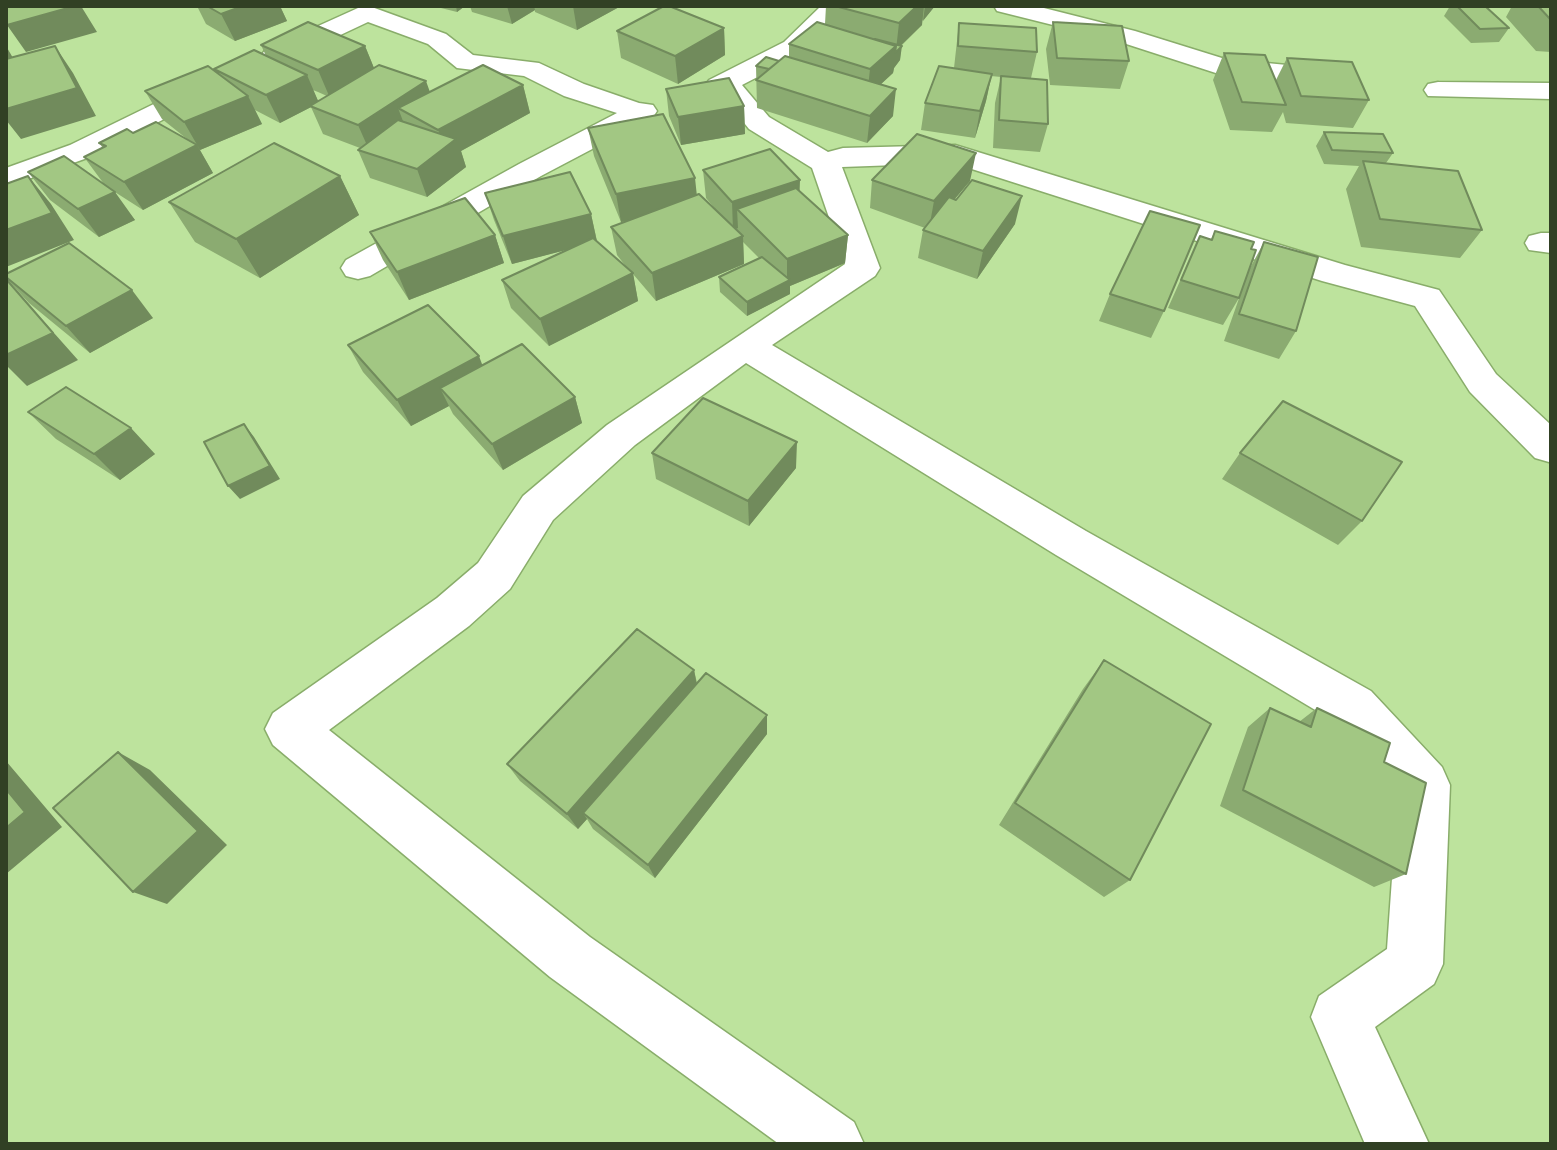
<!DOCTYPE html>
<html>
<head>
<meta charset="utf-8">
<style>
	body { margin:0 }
	#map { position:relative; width:1557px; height:1150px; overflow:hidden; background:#bde39d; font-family:Georgia,serif }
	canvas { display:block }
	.frame { position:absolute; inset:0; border:8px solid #314024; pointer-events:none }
</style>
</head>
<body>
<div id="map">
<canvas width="1557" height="1150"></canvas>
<div class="frame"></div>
</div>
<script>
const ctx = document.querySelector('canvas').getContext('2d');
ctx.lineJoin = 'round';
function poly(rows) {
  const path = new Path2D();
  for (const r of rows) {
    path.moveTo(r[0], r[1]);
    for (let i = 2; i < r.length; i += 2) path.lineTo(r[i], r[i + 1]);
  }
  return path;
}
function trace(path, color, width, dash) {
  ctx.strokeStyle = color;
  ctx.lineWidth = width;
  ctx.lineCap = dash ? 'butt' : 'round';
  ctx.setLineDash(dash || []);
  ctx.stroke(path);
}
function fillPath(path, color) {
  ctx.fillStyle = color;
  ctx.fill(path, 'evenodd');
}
const street = poly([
	[369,6,446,34,473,55,539,63,584,84,639,103,653,105,657,111,653,117,541,176,370,276,358,279,346,276,341,268,346,260,519,164,617,113,564,96,524,76,457,68,428,44,368,22,283,62,274,64,265,62,261,56,265,50,358,8,369,6],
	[821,6,845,6,836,22,802,54,742,85,769,117,828,152,843,148,955,145,1345,265,1439,290,1496,374,1551,425,1549,462,1535,458,1470,392,1415,306,1322,281,953,163,842,167,880,268,875,276,772,345,1086,531,1371,691,1442,767,1450,785,1443,964,1434,984,1375,1027,1429,1144,1365,1144,1311,1017,1319,996,1387,949,1398,793,1337,723,1056,555,746,363,635,445,553,520,510,589,469,626,329,730,590,937,854,1122,864,1144,779,1144,550,977,273,745,265,729,273,713,437,598,478,563,523,496,607,425,845,264,812,168,749,129,721,94,709,92,705,86,709,80,784,42,821,6],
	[994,6,1036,6,1135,31,1225,59,1339,70,1349,72,1353,78,1349,84,1339,86,1222,75,1117,41,997,11,994,6],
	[211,76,221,78,225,84,221,90,90,157,6,187,6,168,70,145,211,76],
	[1438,82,1551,83,1551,99,1428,96,1424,90,1428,84,1438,82],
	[1541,233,1551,233,1551,253,1529,250,1525,243,1529,236,1541,233]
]);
trace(street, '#89ad6a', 3);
fillPath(street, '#fff');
fillPath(poly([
	[197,6,280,6,287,21,235,41,206,24],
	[433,6,465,6,457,12],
	[470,6,621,6,577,30,535,12,535,10,512,24,472,12],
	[826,6,935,6,922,21,922,25,901,46,900,60,894,68,893,73,881,84,893,116,867,143,757,108,756,66,779,61,789,57,789,44,825,24],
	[1450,6,1485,6,1509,28,1499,42,1471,43,1444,16],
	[1512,6,1551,6,1551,52,1536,51,1506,17],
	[1053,22,1129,61,1120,89,1050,85,1046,49],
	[959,23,1037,52,1031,78,1048,124,1040,152,993,148,995,103,1001,77,991,76,986,101,975,138,921,130,925,103,954,68],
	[724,28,725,55,678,84,621,58,617,31],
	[261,45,365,46,374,68,430,92,523,85,530,113,461,151,466,167,427,197,370,178,358,150,360,148,323,134,311,107,280,123,255,110,262,124,200,150,213,173,143,210,107,187,135,220,99,237,50,200,28,172,104,184,84,157,103,148,99,143,133,133,187,139,162,119,145,91,216,72,214,69,266,56],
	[313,90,318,92,327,96,318,101],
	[1224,53,1276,80,1287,58,1369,100,1353,128,1286,123,1283,112,1272,132,1230,130,1213,80],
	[666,89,744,106,745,134,681,145,669,116],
	[588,128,697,195,716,210,706,198,703,170,799,191,848,235,845,263,790,286,790,294,747,316,720,292,719,277,759,258,743,242,744,264,656,301,633,274,638,301,549,346,511,308,502,280,569,249,512,264,494,220,485,193,591,214,597,241,628,269,617,255,611,227,629,221,621,222,594,156],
	[1324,132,1393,153,1386,163,1482,230,1460,258,1361,247,1346,189,1359,166,1324,164,1316,146],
	[340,176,359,215,260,278,195,242,169,202],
	[872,180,970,181,955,199,1015,224,977,279,918,258,923,230,925,228,870,208],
	[1215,231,1251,249,1239,298,1223,325,1168,308,1200,236,1211,239],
	[370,232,495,235,504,263,409,300,383,260],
	[1264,242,1296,331,1279,359,1224,341,1249,270],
	[6,278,153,318,90,353,29,303],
	[1110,294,1164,311,1151,338,1099,321],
	[348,345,482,365,575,397,582,423,503,470,453,414,449,406,411,426,363,372],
	[28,412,155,454,120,480,56,439],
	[652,453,796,468,749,526,656,479],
	[1240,453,1362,521,1338,545,1222,479],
	[1104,660,1130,880,1104,897,999,825,1083,689],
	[694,670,697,683,767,734,655,878,593,829,587,819,578,829,520,781,507,764],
	[1270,708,1299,722,1317,708,1384,762,1406,874,1374,887,1220,806,1248,727]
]), '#8bab71');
fillPath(poly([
	[75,6,81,6,97,32,26,52,7,25],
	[243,6,280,6,287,21,235,41,221,14],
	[456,6,465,6,457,12],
	[507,6,534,6,535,10,512,24],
	[573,6,621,6,577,30],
	[917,6,924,6,922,25,896,50,899,23],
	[925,6,935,6,923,21],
	[724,28,725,55,678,84,675,56],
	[6,46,13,58,6,60],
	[55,46,73,73,96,116,21,139,6,120,6,109],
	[365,46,376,73,330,98,318,70],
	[896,46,902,46,900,60,894,68,893,73,867,97,870,69],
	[992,74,986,101,975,138,980,111],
	[307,75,319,103,280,123,266,95],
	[426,81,436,109,398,108,406,129,370,152,358,125],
	[523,85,530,113,461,151,466,167,427,197,417,169,445,148,438,130],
	[896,89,893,116,867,143,870,116],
	[248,96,262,124,200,150,184,122],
	[744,106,745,134,681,145,678,117],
	[197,145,213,173,143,210,124,182],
	[976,153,970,181,929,229,934,201],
	[28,176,51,204,74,240,6,267,6,230],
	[340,176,359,215,260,278,236,239],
	[695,178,698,206,621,222,616,194],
	[800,180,799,208,737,209,738,228,733,230,732,202],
	[115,192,135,220,99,237,78,209],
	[1022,196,1015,224,977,279,983,251],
	[591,214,597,242,512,264,503,236],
	[495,235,504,263,409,300,397,272],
	[848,235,845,263,790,286,790,294,747,316,747,302,787,281,787,259],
	[743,236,744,264,656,301,652,273],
	[633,273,638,301,549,346,540,319],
	[6,279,78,360,27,386,6,365],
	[132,290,153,318,90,353,66,326],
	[479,356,489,383,440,388,449,406,411,426,397,400],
	[575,397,582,423,503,470,492,444],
	[244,424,254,437,280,479,240,499,228,486],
	[131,428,155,454,120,480,94,454],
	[797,442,796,468,749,526,748,501],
	[694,670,698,691,583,813,587,819,578,829,567,814],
	[767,715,767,734,655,878,648,865],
	[118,752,150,770,227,845,167,904,133,892],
	[6,761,62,827,6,874]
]), '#718b5c');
const building = poly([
	[6,6,75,6,7,25,6,6],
	[207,6,243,6,221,14,207,6],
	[664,6,669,6,724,28,675,56,617,31,664,6],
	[835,6,917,6,899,23,835,6],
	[1457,6,1485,6,1509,28,1480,29,1457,6],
	[1538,6,1551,6,1551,20,1538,6],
	[308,22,365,46,318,70,261,45,308,22],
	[817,22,896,46,870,69,789,44,817,22],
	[1053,22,1122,26,1129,61,1057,58,1053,22],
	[959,23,1036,28,1037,52,958,46,959,23],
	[875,39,902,46,895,53,896,46,875,39],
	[55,46,77,88,6,109,6,59,55,46],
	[254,50,307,75,266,95,214,69,254,50],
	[1224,53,1265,55,1286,105,1242,102,1224,53],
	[785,56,896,89,870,116,756,80,785,56],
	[766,57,779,61,769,69,756,66,766,57],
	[1287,58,1352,62,1369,100,1301,96,1287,58],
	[379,65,426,81,358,125,310,106,379,65],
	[483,65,523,85,438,130,398,108,483,65],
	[208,66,248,96,184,122,145,91,208,66],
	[939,66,992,74,980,111,925,103,939,66],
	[1001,76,1047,80,1048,124,999,120,1001,76],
	[729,78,744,106,678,117,666,89,729,78],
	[663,114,695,178,616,194,588,128,663,114],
	[398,120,456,139,417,169,358,150,398,120],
	[156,122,197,145,124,182,84,157,106,146,99,143,127,129,133,133,156,122],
	[1324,132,1383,134,1393,153,1332,150,1324,132],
	[917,134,976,153,934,201,872,180,917,134],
	[274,143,340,176,236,239,169,202,274,143],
	[770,149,800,180,732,202,703,170,770,149],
	[64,156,115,192,78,209,28,172,64,156],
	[1363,161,1458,171,1482,230,1380,219,1363,161],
	[570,172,591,214,503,236,485,193,570,172],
	[28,176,52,213,6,230,6,184,28,176],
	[972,180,1022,196,983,251,923,230,949,197,956,200,972,180],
	[796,188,848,235,787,259,737,209,796,188],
	[699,194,743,236,652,273,611,227,699,194],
	[465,198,495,235,397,272,370,232,465,198],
	[1150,211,1200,225,1164,311,1110,294,1150,211],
	[1215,231,1254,242,1251,249,1256,250,1239,298,1181,280,1200,236,1212,240,1215,231],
	[593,238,633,273,540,319,502,280,593,238],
	[1264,242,1318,257,1296,331,1239,314,1264,242],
	[69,243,132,290,66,326,6,277,6,274,69,243],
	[762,257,790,280,747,302,719,277,762,257],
	[6,279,53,333,6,355,6,279],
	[428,305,479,356,397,400,348,345,428,305],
	[522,344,575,397,492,444,440,388,522,344],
	[66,387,131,428,94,454,28,412,66,387],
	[703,398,797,442,748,501,652,453,703,398],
	[1283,401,1402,462,1362,521,1240,453,1283,401],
	[244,424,270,466,228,486,204,442,244,424],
	[637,629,694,670,567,814,507,764,637,629],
	[1104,660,1211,724,1130,880,1015,803,1104,660],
	[706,673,767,715,648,865,583,813,706,673],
	[1270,708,1311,727,1317,708,1390,743,1384,762,1426,783,1406,874,1243,790,1270,708],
	[118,752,198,831,133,892,53,808,118,752],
	[6,789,25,812,6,828,6,789]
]);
fillPath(building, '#a2c783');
trace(building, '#718b5c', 2);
</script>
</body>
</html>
